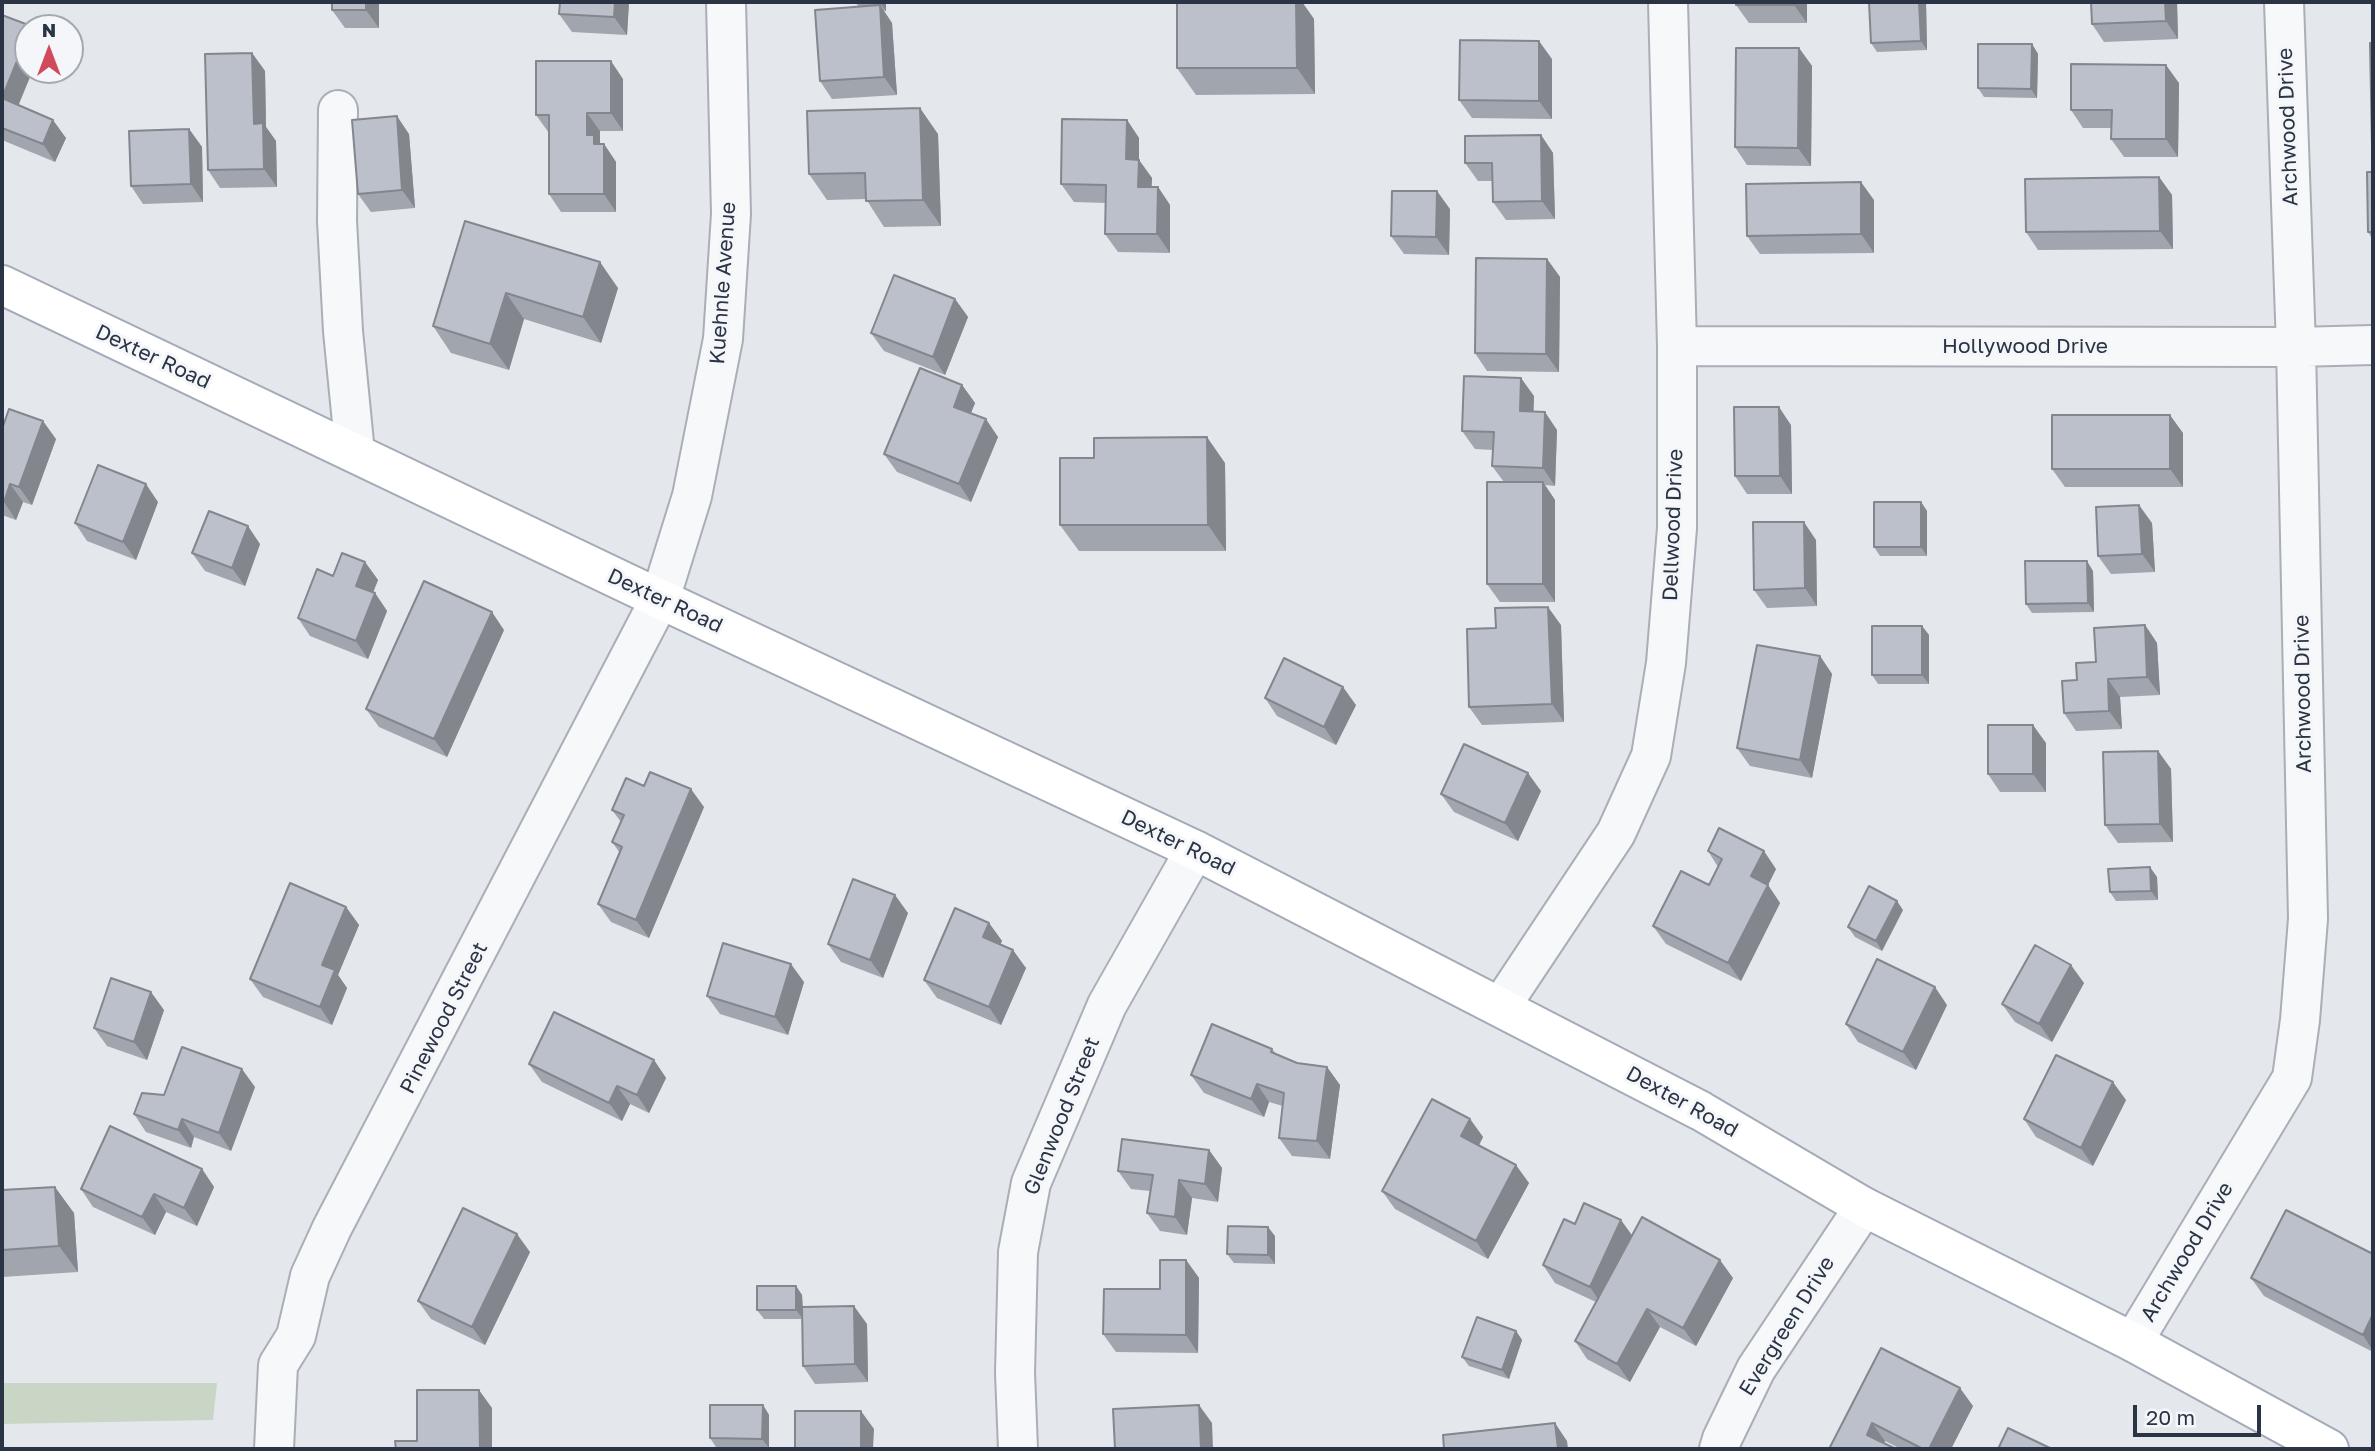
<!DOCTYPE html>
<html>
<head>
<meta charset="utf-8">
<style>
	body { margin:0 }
	#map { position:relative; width:2375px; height:1451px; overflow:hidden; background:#e4e7ec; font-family:"Golos Text",sans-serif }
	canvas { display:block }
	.frame { position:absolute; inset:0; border:4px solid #2b3445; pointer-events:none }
	.north { position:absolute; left:14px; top:14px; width:70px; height:70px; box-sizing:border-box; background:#f4f6f9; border:2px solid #a4a8b1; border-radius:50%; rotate:0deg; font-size:19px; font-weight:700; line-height:28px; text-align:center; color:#2b3445 }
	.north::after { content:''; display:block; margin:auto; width:24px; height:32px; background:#d1495b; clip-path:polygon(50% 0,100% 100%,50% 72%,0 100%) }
	.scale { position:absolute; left:2133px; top:1405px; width:128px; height:32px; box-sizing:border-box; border:4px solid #2b3445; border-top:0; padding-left:9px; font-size:21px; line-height:24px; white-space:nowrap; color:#2b3445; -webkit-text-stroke:5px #f4f6f9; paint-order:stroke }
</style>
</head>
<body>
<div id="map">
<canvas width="2375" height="1451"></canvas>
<div class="frame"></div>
<div class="north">N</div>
<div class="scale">20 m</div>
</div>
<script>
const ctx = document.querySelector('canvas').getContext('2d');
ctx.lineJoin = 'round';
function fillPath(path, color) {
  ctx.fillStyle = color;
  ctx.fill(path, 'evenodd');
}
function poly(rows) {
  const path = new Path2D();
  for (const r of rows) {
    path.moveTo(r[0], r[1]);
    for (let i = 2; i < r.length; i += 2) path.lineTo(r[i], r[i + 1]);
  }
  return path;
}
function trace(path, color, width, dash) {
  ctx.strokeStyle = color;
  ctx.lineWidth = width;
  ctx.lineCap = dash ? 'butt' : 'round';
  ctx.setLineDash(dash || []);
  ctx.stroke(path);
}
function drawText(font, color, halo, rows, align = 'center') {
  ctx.font = font + ' "Golos Text",sans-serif';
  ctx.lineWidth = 6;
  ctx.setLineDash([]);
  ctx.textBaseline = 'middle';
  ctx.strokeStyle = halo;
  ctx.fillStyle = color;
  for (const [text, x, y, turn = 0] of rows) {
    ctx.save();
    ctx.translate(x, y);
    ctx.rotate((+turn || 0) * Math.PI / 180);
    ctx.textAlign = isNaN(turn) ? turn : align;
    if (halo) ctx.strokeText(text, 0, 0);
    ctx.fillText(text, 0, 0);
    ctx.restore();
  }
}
fillPath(poly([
	[2,1383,217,1383,213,1420,2,1424]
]), '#c9d6c5');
const minor = poly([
	[338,110,337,221,343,331,355,453],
	[1677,346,2296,347,2373,345],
	[1501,1006,1616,833,1651,756,1666,663,1677,528,1677,346,1668,2],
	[2133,1342,2292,1078,2300,1020,2308,919,2296,347,2284,2],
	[274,1449,278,1365,296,1336,310,1276,332,1228,660,599,692,496,723,339,731,214,726,2],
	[1018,1449,1015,1373,1018,1252,1031,1183,1107,1005,1195,850],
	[1719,1449,1722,1439,1756,1369,1864,1207]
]);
const major = poly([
	[2,285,660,599,1195,850,1701,1111,1864,1207,2133,1342,2329,1449]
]);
trace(minor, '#a9aeb7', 42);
trace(major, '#a3abb8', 42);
trace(minor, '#f7f8fa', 38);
trace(major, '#fff', 38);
fillPath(poly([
	[332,2,379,2,379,28,345,28,332,10],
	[629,2,627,35,572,32,559,14],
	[855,2,886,2,886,11,884,11,892,23,897,95,832,99,820,81,859,7],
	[1177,2,1302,2,1314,19,1315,94,1196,95,1177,68],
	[1736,2,1807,2,1807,23,1749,23,1736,5],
	[1869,2,1926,2,1927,50,1877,52,1871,43],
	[2091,2,2177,2,2178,39,2104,42,2092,24],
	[2,15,31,26,32,28,28,28,19,105,66,138,55,162,2,140],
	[2032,44,2038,54,2037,98,1984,97,1978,88],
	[1799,48,1812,66,1811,166,1747,165,1735,147],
	[252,53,265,71,266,127,276,141,277,187,220,188,208,170],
	[1552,59,1552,119,1472,118,1459,100],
	[623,79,623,131,600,131,600,143,601,144,604,144,616,162,616,212,561,212,549,194,549,133,536,115],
	[2179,83,2178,157,2124,157,2111,139,2111,128,2083,128,2071,110],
	[1127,120,1139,138,1139,160,1152,178,1151,187,1158,187,1170,205,1170,253,1118,252,1105,234,1106,203,1074,202,1061,184],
	[189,129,202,147,203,202,143,204,131,186],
	[409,134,415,208,371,212,358,194],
	[938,134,941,226,884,227,866,199,827,200,809,174],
	[1541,135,1553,153,1555,219,1506,220,1493,202,1493,181,1478,181,1465,163],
	[2373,172,2373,240,2368,232],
	[2159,177,2172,195,2173,249,2038,250,2026,232],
	[1874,200,1874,253,1760,254,1747,236],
	[1450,209,1449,255,1404,254,1391,236],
	[465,221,618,288,601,343,524,319,509,370,451,353,433,326],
	[1547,259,1560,277,1559,372,1487,371,1475,353],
	[955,299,968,317,945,375,884,351,871,333],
	[962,385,975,403,971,413,998,437,971,502,897,472,884,454],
	[1534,396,1533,412,1557,430,1555,486,1545,485,1555,500,1555,602,1500,602,1487,584,1504,482,1492,466,1493,450,1475,449,1462,431],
	[1791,425,1792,494,1747,494,1735,476],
	[2,429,56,439,32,505,23,502,16,520,2,515],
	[2183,433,2183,487,2065,487,2052,469],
	[1225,463,1226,551,1079,551,1060,525],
	[158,502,136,560,87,541,75,523],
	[1921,502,1927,511,1927,556,1880,556,1874,547],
	[2152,523,2155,572,2111,574,2098,556],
	[1816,540,1817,606,1767,608,1754,590],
	[260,544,245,586,205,571,192,553],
	[365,562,378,580,373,593,375,593,387,611,368,659,310,636,298,618,333,576],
	[2093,571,2094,612,2032,613,2026,604],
	[1561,625,1564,722,1482,725,1469,707],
	[2145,625,2157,643,2160,695,2120,697,2122,729,2076,731,2064,713,2077,680,2096,662],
	[1922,626,1929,635,1929,684,1878,684,1872,675],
	[504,630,447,757,379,727,366,709],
	[1820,656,1832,674,1812,778,1750,766,1737,748],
	[1265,698,1356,705,1336,745,1277,716],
	[2046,743,2046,792,2000,792,1988,774],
	[2158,751,2171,769,2173,842,2118,843,2105,825],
	[644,786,704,807,649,938,611,922,598,904,620,853,612,842,621,822,612,810],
	[1541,791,1518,841,1454,812,1441,794],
	[1708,851,1776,869,1768,885,1780,903,1741,981,1666,944,1653,926,1709,885,1718,867],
	[2157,877,2158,900,2116,901,2110,892],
	[346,907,359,925,338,975,347,988,332,1025,263,997,250,979],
	[1903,910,1882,951,1855,937,1848,927],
	[908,913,883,978,841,962,828,944],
	[989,923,1002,941,1000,944,1026,968,1001,1025,937,998,924,980],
	[804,982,788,1035,720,1014,707,996],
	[2084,983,2052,1042,2015,1022,2002,1004],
	[1947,1005,1916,1070,1858,1042,1846,1024],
	[164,1010,147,1060,107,1046,94,1028],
	[1272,1049,1277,1055,1297,1063,1327,1067,1340,1085,1330,1159,1292,1156,1279,1138,1283,1106,1269,1102,1264,1117,1204,1093,1191,1075],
	[654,1060,666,1078,649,1113,630,1104,622,1121,542,1082,529,1064],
	[255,1087,231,1151,194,1137,191,1148,146,1132,134,1114,164,1095],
	[2126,1100,2093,1166,2036,1137,2024,1119],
	[1470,1119,1483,1137,1479,1146,1529,1183,1488,1259,1395,1209,1382,1191],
	[1209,1150,1222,1168,1218,1202,1192,1198,1187,1235,1160,1231,1147,1213,1150,1191,1131,1189,1118,1171],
	[202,1169,214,1187,197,1226,166,1212,155,1235,93,1207,81,1189],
	[2,1190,74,1213,78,1272,2,1277],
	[1575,1224,1632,1236,1733,1278,1696,1346,1660,1327,1630,1382,1587,1359,1575,1341,1596,1302,1555,1283,1543,1265],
	[1275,1236,1275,1264,1234,1263,1227,1254],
	[530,1252,485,1345,431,1319,418,1301],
	[2373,1254,2373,1352,2264,1296,2251,1278],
	[1186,1260,1199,1278,1198,1353,1116,1352,1103,1334,1160,1289],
	[796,1286,802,1295,803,1307,867,1324,868,1382,815,1384,803,1366,802,1319,764,1319,757,1310],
	[1516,1331,1522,1340,1509,1379,1469,1366,1462,1357],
	[1881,1348,1973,1406,1951,1449,1901,1449,1885,1441,1884,1443,1829,1449],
	[763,1405,769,1415,769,1448,716,1447,710,1438]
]), '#a1a5ae');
fillPath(poly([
	[366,2,379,2,379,28,366,10],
	[615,2,629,2,627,35,614,17],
	[879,2,886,2,886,11],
	[1296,2,1302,2,1314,19,1315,94,1297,68],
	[1794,2,1807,2,1807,23,1794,5],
	[1919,2,1926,2,1927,50,1921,41],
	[2165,2,2177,2,2178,39,2166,21],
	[880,5,892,23,897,95,884,77],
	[28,34,28,70,33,70,14,116,2,98],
	[1539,41,1552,59,1552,119,1539,101],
	[2032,44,2038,54,2037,98,2031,89],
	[1799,48,1812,66,1811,166,1798,148],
	[252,53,265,71,266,127,276,141,277,187,264,169,254,124],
	[611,61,623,79,623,131,611,113],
	[2166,65,2179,83,2178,157,2166,139],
	[920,108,938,134,941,226,923,200],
	[587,113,600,131,600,143,604,149,604,144,616,162,616,212,604,194,587,135],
	[397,116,409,134,415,208,402,190],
	[53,120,66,138,55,162,43,144],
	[1127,120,1139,138,1139,160,1152,178,1151,205,1138,187,1126,159],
	[189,129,202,147,203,202,191,184],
	[1541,135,1553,153,1555,219,1542,201],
	[2159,177,2172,195,2173,249,2160,231],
	[1861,182,1874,200,1874,253,1861,234],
	[1158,187,1170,205,1170,253,1157,234],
	[1437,191,1450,209,1449,255,1436,237],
	[1547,259,1560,277,1559,372,1546,354],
	[600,262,618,288,601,343,583,317],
	[506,293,524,319,509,370,490,344],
	[955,299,968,317,945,375,933,357],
	[1521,378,1534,396,1533,430,1520,411],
	[962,385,975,403,966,425,954,407],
	[1779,407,1791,425,1792,494,1780,476],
	[1545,412,1557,430,1555,486,1543,468],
	[2170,415,2183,433,2183,487,2170,469],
	[986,419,998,437,971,502,959,484],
	[43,421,56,439,32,505,19,487],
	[1207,437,1225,463,1226,551,1208,525],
	[1543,482,1555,500,1555,602,1543,584],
	[10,484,23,502,16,520,4,502],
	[146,484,158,502,136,560,123,542],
	[1921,502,1927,511,1927,556,1921,547],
	[2139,505,2152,523,2155,572,2142,554],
	[1804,522,1816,540,1817,606,1805,588],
	[248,526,260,544,245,586,232,568],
	[2087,561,2093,571,2094,612,2088,603],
	[365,562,378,580,368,604,356,586],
	[375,593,387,611,368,659,356,641],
	[1548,607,1561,625,1564,722,1552,704],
	[492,612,504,630,447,757,434,739],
	[2145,625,2157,643,2160,695,2147,677],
	[1922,626,1929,635,1929,684,1922,675],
	[1820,656,1832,674,1812,778,1800,760],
	[2108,679,2120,697,2122,729,2109,711],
	[1343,687,1356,705,1336,745,1324,727],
	[2033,725,2046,743,2046,792,2033,774],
	[2158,751,2171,769,2173,842,2160,824],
	[1528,773,1541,791,1518,841,1505,823],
	[691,789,704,807,649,938,636,920],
	[1764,851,1776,869,1768,885,1780,903,1741,981,1728,963,1751,876],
	[2150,867,2157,877,2158,900,2151,891],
	[895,895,908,913,883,978,870,960],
	[1897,901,1903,910,1882,951,1876,941],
	[346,907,359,925,338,975,347,988,332,1025,320,1007,322,965],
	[989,923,1002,941,996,955,983,937],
	[1013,950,1026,968,1001,1025,989,1007],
	[791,964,804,982,788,1035,775,1017],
	[2071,965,2084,983,2052,1042,2039,1024],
	[1935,987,1947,1005,1916,1070,1903,1052],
	[151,992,164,1010,147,1060,134,1042],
	[654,1060,666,1078,649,1113,637,1095],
	[1327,1067,1340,1085,1330,1159,1317,1141],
	[242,1069,255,1087,231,1151,219,1133],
	[2113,1082,2126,1100,2093,1166,2081,1148],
	[1257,1084,1269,1102,1264,1117,1251,1099],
	[617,1086,630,1104,622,1121,609,1103],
	[182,1119,194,1137,191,1148,178,1130],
	[1470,1119,1483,1137,1474,1154,1461,1136],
	[1209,1150,1222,1168,1218,1202,1205,1184],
	[1516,1165,1529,1183,1488,1259,1476,1241],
	[202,1169,214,1187,197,1226,184,1208],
	[1179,1180,1192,1198,1187,1235,1175,1217],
	[55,1187,74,1213,78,1272,59,1246],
	[154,1194,166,1212,155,1235,142,1217],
	[1621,1220,1634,1238,1602,1305,1590,1287],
	[1268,1227,1275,1236,1275,1264,1268,1255],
	[517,1234,530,1252,485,1345,472,1327],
	[1186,1260,1199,1278,1198,1353,1186,1335],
	[1720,1260,1733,1278,1696,1346,1683,1328],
	[796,1286,802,1295,803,1319,796,1310],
	[854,1306,867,1324,868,1382,855,1364],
	[1647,1309,1660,1327,1630,1382,1617,1364],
	[2373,1314,2373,1351,2363,1335],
	[1516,1331,1522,1340,1509,1379,1502,1370],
	[1960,1388,1973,1406,1951,1449,1929,1449],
	[479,1390,492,1408,492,1449,480,1449],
	[763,1405,769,1415,769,1448,762,1439],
	[1199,1405,1212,1423,1213,1449,1201,1449],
	[861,1411,874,1429,873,1449,861,1449],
	[1555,1423,1567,1441,1568,1449,1558,1449],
	[1872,1423,1885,1441,1881,1449,1867,1435]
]), '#83868d');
const building = poly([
	[332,2,366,2,366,10,332,10,332,2],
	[560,2,615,2,614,17,559,14,560,2],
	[1177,2,1296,2,1297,68,1177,68,1177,2],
	[1736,2,1794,2,1794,5,1736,5,1736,2],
	[1869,2,1919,2,1921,41,1871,43,1869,2],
	[2091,2,2165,2,2166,21,2092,24,2091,2],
	[880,5,884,77,820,81,815,10,880,5],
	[2,15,31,26,30,28,28,28,28,34,2,98,2,15],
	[1460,40,1539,41,1539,101,1459,100,1460,40],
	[2370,43,2373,43,2373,146,2372,146,2370,43],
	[1978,44,2032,44,2031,89,1978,88,1978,44],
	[1736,48,1799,48,1798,148,1735,147,1736,48],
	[252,53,254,124,263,123,264,169,208,170,205,54,252,53],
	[536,61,611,61,611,113,587,113,587,135,594,135,594,144,604,144,604,194,549,194,549,115,536,115,536,61],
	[2071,64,2166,65,2166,139,2111,139,2112,110,2071,110,2071,64],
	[2,98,53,120,43,144,2,128,2,98],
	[920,108,923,200,866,201,865,173,809,174,807,111,920,108],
	[397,116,402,190,358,194,352,120,397,116],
	[1062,119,1127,120,1126,159,1139,160,1138,187,1158,187,1157,234,1105,234,1106,185,1061,184,1062,119],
	[189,129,191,184,131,186,129,131,189,129],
	[1541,135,1542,201,1493,202,1492,163,1465,163,1465,136,1541,135],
	[2367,172,2373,172,2373,232,2368,232,2367,172],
	[2159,177,2160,231,2026,232,2025,179,2159,177],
	[1861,182,1861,234,1747,236,1746,184,1861,182],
	[1392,191,1437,191,1436,237,1391,236,1392,191],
	[465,221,600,262,583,317,506,293,490,344,433,326,465,221],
	[1476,258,1547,259,1546,354,1475,353,1476,258],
	[894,275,955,299,933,357,871,333,894,275],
	[920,368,962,385,954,407,986,419,959,484,884,454,920,368],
	[1464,376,1521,378,1520,411,1545,412,1543,468,1492,466,1494,432,1462,431,1464,376],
	[1734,407,1779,407,1780,476,1735,476,1734,407],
	[9,409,43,421,19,487,10,484,4,502,2,502,2,429,9,409],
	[2052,415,2170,415,2170,469,2052,469,2052,415],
	[1207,437,1208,525,1060,525,1060,458,1094,458,1094,438,1207,437],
	[98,465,146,484,123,542,75,523,98,465],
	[1487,482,1543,482,1543,584,1487,584,1487,482],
	[1874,502,1921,502,1921,547,1874,547,1874,502],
	[2139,505,2142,554,2098,556,2096,507,2139,505],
	[209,511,248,526,232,568,192,553,209,511],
	[1753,522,1804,522,1805,588,1754,590,1753,522],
	[342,553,365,562,356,586,375,593,356,641,298,618,317,569,333,576,342,553],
	[2025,561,2087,561,2088,603,2026,604,2025,561],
	[424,581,492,612,434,739,366,709,424,581],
	[1548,607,1552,704,1469,707,1467,629,1496,628,1495,608,1548,607],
	[2145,625,2147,677,2108,679,2109,711,2064,713,2062,681,2077,680,2076,663,2096,662,2094,628,2145,625],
	[1872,626,1922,626,1922,675,1872,675,1872,626],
	[1757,645,1820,656,1800,760,1737,748,1757,645],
	[1284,658,1343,687,1324,727,1265,698,1284,658],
	[1988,725,2033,725,2033,774,1988,774,1988,725],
	[1464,744,1528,773,1505,823,1441,794,1464,744],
	[2158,751,2160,824,2105,825,2103,752,2158,751],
	[650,772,691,789,636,920,598,904,622,847,612,842,624,815,612,810,626,778,644,786,650,772],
	[1719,828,1764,851,1751,876,1768,885,1728,963,1653,926,1681,871,1709,885,1722,859,1708,851,1719,828],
	[2150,867,2151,891,2110,892,2108,869,2150,867],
	[853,879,895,895,870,960,828,944,853,879],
	[290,883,346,907,322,965,335,970,320,1007,250,979,290,883],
	[1869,886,1897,901,1876,941,1848,927,1869,886],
	[955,908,989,923,983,937,1013,950,989,1007,924,980,955,908],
	[723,943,791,964,775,1017,707,996,723,943],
	[2035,945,2071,965,2039,1024,2002,1004,2035,945],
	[1877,959,1935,987,1903,1052,1846,1024,1877,959],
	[111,978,151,992,134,1042,94,1028,111,978],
	[554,1012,654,1060,637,1095,617,1086,609,1103,529,1064,554,1012],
	[1212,1024,1272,1049,1271,1052,1297,1063,1327,1067,1317,1141,1279,1138,1284,1093,1257,1084,1251,1099,1191,1075,1212,1024],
	[182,1047,242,1069,219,1133,182,1119,178,1130,134,1114,142,1093,164,1095,182,1047],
	[2056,1055,2113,1082,2081,1148,2024,1119,2056,1055],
	[1432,1099,1470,1119,1461,1136,1516,1165,1476,1241,1382,1191,1432,1099],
	[110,1126,202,1169,184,1208,154,1194,142,1217,81,1189,110,1126],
	[1122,1139,1209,1150,1205,1184,1179,1180,1175,1217,1147,1213,1153,1175,1118,1171,1122,1139],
	[55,1187,59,1246,2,1250,2,1190,55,1187],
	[1584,1203,1621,1220,1590,1287,1543,1265,1564,1219,1575,1224,1584,1203],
	[463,1208,517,1234,472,1327,418,1301,463,1208],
	[2286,1210,2373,1254,2373,1314,2363,1335,2251,1278,2286,1210],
	[1642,1217,1720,1260,1683,1328,1647,1309,1617,1364,1575,1341,1642,1217],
	[1228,1226,1268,1227,1268,1255,1227,1254,1228,1226],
	[1160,1260,1186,1260,1186,1335,1103,1334,1104,1289,1160,1289,1160,1260],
	[757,1286,796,1286,796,1310,757,1310,757,1286],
	[854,1306,855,1364,803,1366,802,1307,854,1306],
	[1477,1317,1516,1331,1502,1370,1462,1357,1477,1317],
	[1881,1348,1960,1388,1929,1449,1923,1449,1872,1423,1867,1435,1896,1449,1829,1449,1881,1348],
	[417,1390,479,1390,480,1449,396,1449,395,1441,417,1441,417,1390],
	[710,1405,763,1405,762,1439,710,1438,710,1405],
	[1199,1405,1201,1449,1115,1449,1113,1409,1199,1405],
	[795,1411,861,1411,861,1449,795,1449,795,1411],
	[1555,1423,1558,1449,1444,1449,1443,1435,1555,1423],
	[2008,1428,2052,1449,1998,1449,2008,1428]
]);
fillPath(building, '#bbc0ca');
trace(building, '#83868d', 2);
drawText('21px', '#2b3445', '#f4f6f9', [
	["Archwood Drive",2288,127,-92],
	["Kuehnle Avenue",723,283,-86],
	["Hollywood Drive",2025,346],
	["Dexter Road",153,357,25],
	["Dellwood Drive",1673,525,-88],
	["Dexter Road",665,601,25],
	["Archwood Drive",2303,694,-91],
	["Dexter Road",1178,843,26],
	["Pinewood Street",444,1018,-63],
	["Dexter Road",1682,1102,29],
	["Glenwood Street",1062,1116,-68],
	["Archwood Drive",2187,1252,-59],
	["Evergreen Drive",1787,1326,-58]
]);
</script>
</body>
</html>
